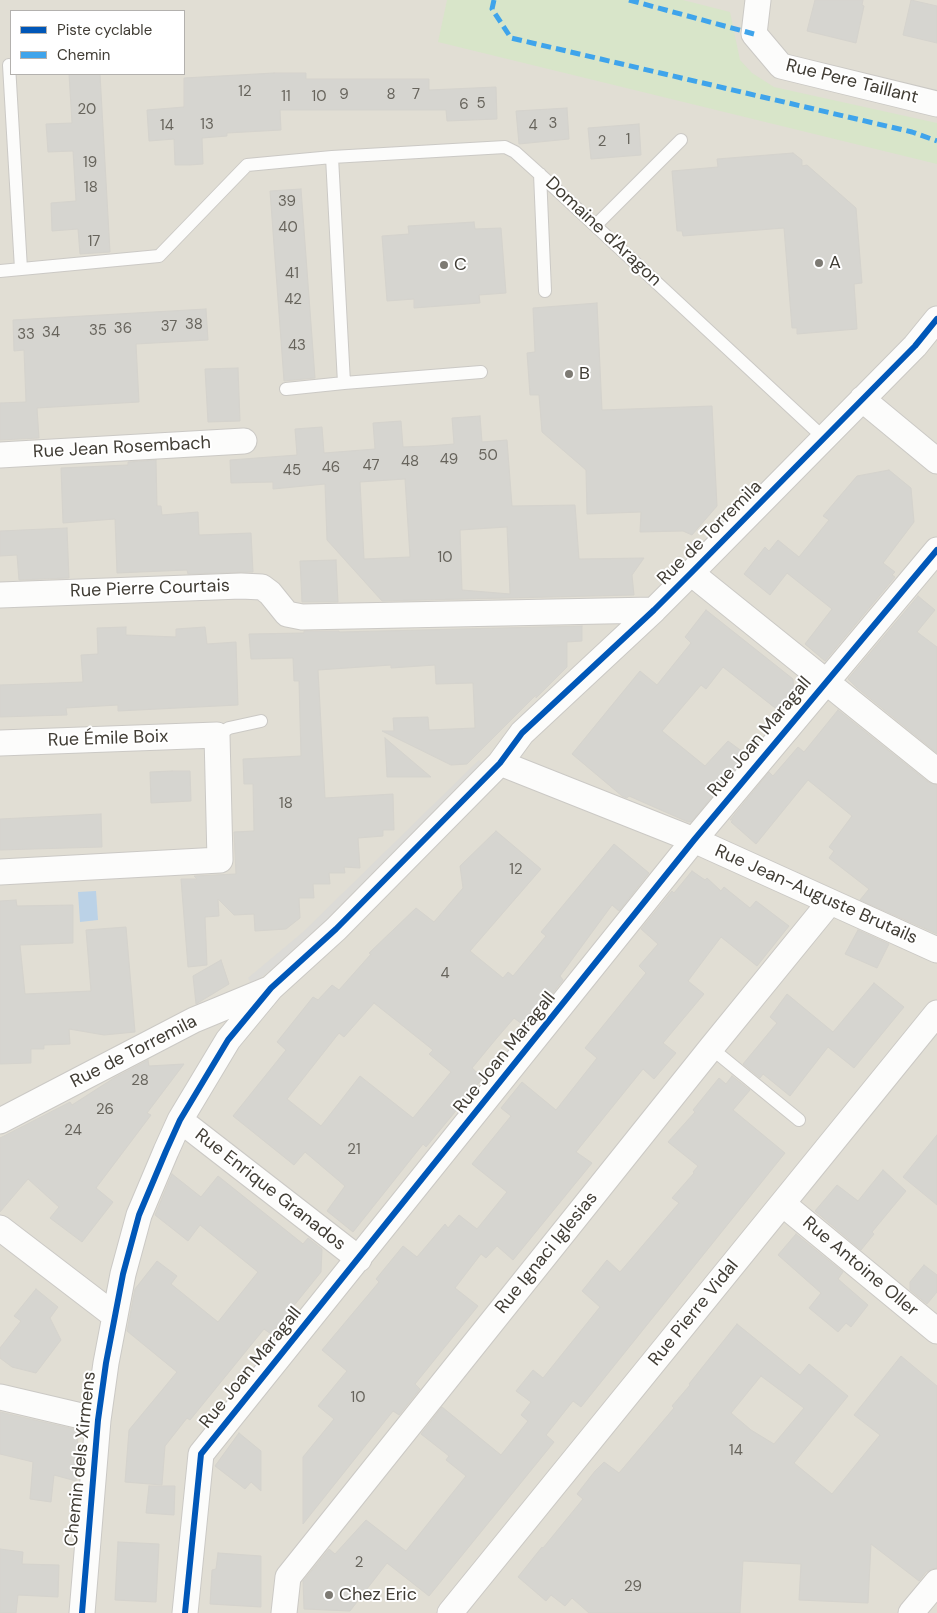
<!DOCTYPE html>
<html>
<head>
<meta charset="utf-8">
<style>
	body { margin:0 }
	#map { position:relative; width:937px; height:1613px; overflow:hidden; background:#edece7; font-family:"DM Sans",sans-serif }
	canvas { display:block }
	.legend { position:absolute; left:10px; top:10px; width:175px; height:65px; box-sizing:border-box; background:#fff; border:1px solid #b3b1ae; margin:0; padding:6px 9px; list-style:none; font-size:15px; color:#413d35 }
	.legend li { display:flex; align-items:center; gap:10px; height:25px }
	.legend b { width:25px; border:1px solid #b3b1ae }
</style>
</head>
<body>
<div id="map">
<canvas width="937" height="1613"></canvas>
<ul class="legend">
<li><b style="height:6px;background:#0057b8"></b>Piste cyclable</li>
<li><b style="height:6px;background:#3fa4eb"></b>Chemin</li>
</ul>
</div>
<script>
const ctx = document.querySelector('canvas').getContext('2d');
ctx.lineJoin = 'round';
function fillPath(path, color) {
  ctx.fillStyle = color;
  ctx.fill(path, 'evenodd');
}
function poly(rows) {
  const path = new Path2D();
  for (const r of rows) {
    path.moveTo(r[0], r[1]);
    for (let i = 2; i < r.length; i += 2) path.lineTo(r[i], r[i + 1]);
  }
  return path;
}
function trace(path, color, width, dash) {
  ctx.strokeStyle = color;
  ctx.lineWidth = width;
  ctx.lineCap = dash ? 'butt' : 'round';
  ctx.setLineDash(dash || []);
  ctx.stroke(path);
}
function drawText(font, color, halo, rows, align = 'center') {
  ctx.font = font + ' "DM Sans",sans-serif';
  ctx.lineWidth = 4;
  ctx.setLineDash([]);
  ctx.textBaseline = 'middle';
  ctx.strokeStyle = halo;
  ctx.fillStyle = color;
  for (const [text, x, y, turn = 0] of rows) {
    ctx.save();
    ctx.translate(x, y);
    ctx.rotate((+turn || 0) * Math.PI / 180);
    ctx.textAlign = isNaN(turn) ? turn : align;
    if (halo) ctx.strokeText(text, 0, 0);
    ctx.fillText(text, 0, 0);
    ctx.restore();
  }
}
fillPath(poly([
	[0,0,937,0,937,1613,0,1613],
	[11,11,184,11,184,74,11,74]
]), '#e1ded4');
fillPath(poly([
	[447,0,683,0,730,12,740,60,752,73,774,87,937,123,937,164,438,42]
]), '#d8e5c9');
fillPath(poly([
	[479,760,484,766,309,939,252,985,248,978,303,932]
]), '#dcdbd7');
fillPath(poly([
	[96,891,98,920,80,922,78,892]
]), '#bbd2e7');
const building = poly([
	[815,0,863,0,862,5,864,6,856,43,807,31,815,0],
	[911,0,937,6,937,43,903,35,911,0],
	[274,73,306,73,306,79,429,79,429,90,496,87,497,119,447,121,446,110,280,110,281,130,227,133,227,136,202,138,203,164,189,165,175,165,174,139,149,141,147,110,184,107,184,78,274,73],
	[69,74,100,74,110,252,80,254,78,229,52,231,51,203,76,201,73,151,48,152,46,124,72,123,69,74],
	[567,108,569,139,519,144,516,111,567,108],
	[639,124,641,155,591,159,588,128,639,124],
	[793,153,802,160,802,166,807,165,856,208,862,283,854,284,857,329,797,334,797,328,792,328,784,228,683,236,682,231,677,231,672,171,718,167,717,159,793,153],
	[301,189,315,378,284,381,270,191,301,189],
	[474,222,475,229,501,228,506,293,479,295,480,303,414,308,414,299,387,301,382,236,409,234,408,226,474,222],
	[597,303,602,410,712,406,717,506,692,535,683,531,640,532,641,512,587,514,586,470,542,432,539,395,530,395,527,353,535,352,533,308,597,303],
	[206,309,208,340,136,344,139,402,37,408,39,438,0,440,0,403,26,402,24,350,14,351,13,320,206,309],
	[238,368,240,421,208,422,205,369,238,368],
	[480,416,482,442,507,440,512,506,575,505,579,559,644,558,632,575,634,595,382,601,327,540,325,484,273,489,273,482,231,483,230,460,297,455,295,429,322,427,324,453,350,451,375,449,373,423,401,421,403,447,428,446,454,444,452,418,480,416],
	[405,479,410,557,364,559,360,482,405,479],
	[507,527,510,594,462,590,460,530,507,527],
	[156,460,157,506,161,506,162,515,198,512,199,535,251,533,253,572,188,574,187,570,117,573,115,519,63,523,61,468,128,465,128,462,156,460],
	[889,470,911,488,914,522,883,563,895,572,892,575,895,577,825,661,805,644,832,609,787,573,770,595,744,574,765,547,769,551,778,540,799,557,829,520,823,516,857,476,889,470],
	[67,528,69,578,19,580,17,555,0,556,0,531,67,528],
	[336,560,338,602,302,602,300,561,336,560],
	[918,596,935,610,917,632,937,647,937,753,856,687,848,679,918,596],
	[706,610,793,679,794,691,779,711,723,667,706,689,701,685,662,731,705,766,728,741,747,755,691,822,688,822,629,796,627,798,622,796,572,754,640,671,657,685,691,643,685,637,706,610],
	[582,626,582,641,567,642,567,667,536,698,536,695,467,764,451,765,382,731,394,731,393,718,428,717,429,730,475,728,473,683,436,684,435,665,391,668,391,665,318,670,325,798,393,794,394,830,383,830,383,836,358,838,360,868,344,867,345,873,329,873,330,884,313,884,314,898,299,898,300,918,286,929,255,931,254,914,234,915,218,899,219,916,205,917,207,965,188,967,181,879,197,879,194,876,236,874,234,832,254,831,253,784,244,784,243,759,301,756,299,681,294,681,293,658,251,659,249,634,304,633,304,631,339,631,339,632,582,626],
	[126,627,126,635,176,637,176,629,205,627,207,644,236,642,238,705,118,711,118,705,66,708,67,715,0,717,0,685,83,682,81,655,98,654,97,628,126,627],
	[838,710,928,782,937,785,937,934,860,900,869,889,829,858,834,851,829,847,852,816,808,780,756,844,731,822,733,820,730,820,769,772,773,776,798,747,804,752,838,710],
	[385,738,431,777,387,777,385,738],
	[172,771,190,771,191,801,151,803,150,772,172,771],
	[101,814,102,847,0,850,0,819,101,814],
	[496,831,541,869,470,951,503,978,508,972,513,976,546,936,541,932,614,844,649,873,619,911,612,905,560,976,563,980,526,1027,514,1018,496,1039,472,1068,483,1078,426,1147,423,1144,353,1232,327,1211,345,1186,305,1152,294,1165,233,1116,286,1050,277,1042,313,997,318,1000,332,985,339,990,371,954,369,953,416,908,434,922,463,888,460,866,496,831],
	[374,1003,433,1050,429,1054,451,1072,413,1118,360,1076,321,1126,287,1099,339,1033,344,1037,374,1003],
	[692,871,705,880,707,878,721,891,724,887,750,908,756,901,789,926,757,966,721,937,688,981,704,994,663,1043,676,1053,654,1079,643,1069,576,1152,592,1163,513,1260,497,1246,486,1258,481,1254,455,1288,478,1306,415,1384,420,1389,399,1415,393,1411,303,1524,303,1457,334,1419,318,1406,347,1371,322,1350,379,1282,376,1279,403,1246,417,1257,445,1224,448,1228,459,1215,477,1229,507,1192,472,1164,511,1116,501,1108,522,1082,556,1110,597,1058,585,1048,646,973,639,966,658,944,641,929,672,891,674,893,692,871],
	[16,900,17,906,73,905,73,943,20,945,25,994,91,991,86,930,126,927,135,1032,104,1035,69,1029,70,1044,44,1045,44,1049,31,1049,31,1063,0,1064,0,901,16,900],
	[858,930,889,944,877,968,845,954,858,930],
	[221,960,229,984,196,1004,193,976,221,960],
	[874,983,904,1007,854,1068,828,1047,790,1096,763,1074,760,1078,743,1064,777,1023,770,1017,787,994,833,1032,874,983],
	[148,1060,149,1066,184,1064,147,1113,151,1115,96,1188,113,1202,82,1242,50,1218,59,1207,28,1179,0,1212,0,1138,70,1102,72,1105,114,1078,148,1060],
	[732,1076,750,1090,733,1110,785,1153,581,1407,573,1401,546,1435,554,1442,429,1596,387,1563,350,1611,304,1609,303,1581,329,1549,335,1554,366,1520,406,1551,466,1476,446,1460,449,1456,421,1434,442,1407,501,1455,528,1421,521,1415,531,1402,516,1391,533,1370,543,1378,600,1307,582,1291,607,1260,620,1272,679,1203,672,1198,694,1173,693,1172,698,1166,668,1142,695,1112,693,1110,719,1078,726,1084,732,1076],
	[937,1135,937,1205,903,1177,937,1135],
	[883,1170,906,1191,872,1232,874,1234,861,1250,815,1211,837,1185,858,1201,883,1170],
	[172,1174,201,1197,218,1176,303,1244,308,1238,322,1249,321,1272,271,1334,264,1329,190,1420,187,1418,165,1446,162,1485,125,1482,129,1430,177,1372,127,1331,135,1289,157,1261,177,1276,171,1284,218,1322,258,1272,200,1225,188,1241,155,1215,172,1174],
	[796,1234,843,1272,838,1279,868,1305,851,1327,846,1323,838,1332,809,1308,821,1293,778,1255,796,1234],
	[924,1265,937,1275,937,1292,927,1304,910,1290,910,1282,924,1265],
	[36,1289,58,1307,50,1318,61,1340,36,1373,12,1367,0,1358,0,1348,21,1321,14,1316,36,1289],
	[737,1324,800,1375,809,1364,848,1396,794,1463,832,1494,880,1435,854,1415,901,1356,937,1386,937,1568,932,1569,926,1572,919,1581,871,1544,868,1603,799,1600,801,1564,743,1561,740,1613,589,1613,572,1598,565,1606,551,1595,546,1601,518,1577,542,1547,543,1548,583,1499,577,1494,595,1471,604,1462,619,1473,674,1408,672,1406,690,1385,689,1384,737,1324],
	[761,1376,804,1408,774,1444,751,1430,731,1413,761,1376],
	[0,1412,78,1430,76,1481,54,1475,51,1502,30,1499,33,1462,0,1454,0,1412],
	[239,1433,261,1451,261,1491,251,1482,245,1489,215,1466,239,1433],
	[149,1486,175,1486,174,1515,146,1513,149,1486],
	[118,1542,159,1544,156,1602,115,1600,118,1542],
	[0,1549,23,1552,22,1564,59,1565,58,1597,18,1595,16,1613,0,1613,0,1549],
	[218,1553,261,1556,261,1607,210,1604,212,1570,216,1569,218,1553]
]);
fillPath(building, '#d6d5d0');
trace(building, '#d5d3cd', 1);
const service = poly([
	[9,65,21,269],
	[540,174,545,291],
	[596,225,681,140],
	[0,271,159,256,247,165,332,157],
	[481,372,344,383,332,157,505,147,515,152,545,179,824,438],
	[286,389,344,383],
	[217,735,229,728,261,721],
	[711,1048,799,1120]
]);
const minor = poly([
	[758,0,754,34,781,66,937,104],
	[862,399,937,461],
	[0,455,244,441],
	[691,573,937,771],
	[0,595,241,586,262,587,270,593,287,614,302,617,654,610],
	[0,743,217,735,220,860,0,872],
	[500,763,694,840,937,950],
	[180,1120,359,1259],
	[0,1121,194,1020,269,989],
	[783,1204,937,1331],
	[0,1228,115,1316],
	[0,1397,98,1420],
	[82,1613,98,1420,106,1363,123,1274,139,1215,166,1151,180,1120,228,1040,271,988,336,929,500,763,522,733,654,610,691,573,915,346,937,319],
	[185,1613,201,1454,694,840,937,550],
	[284,1613,288,1577,711,1048,830,902],
	[450,1613,937,1013],
	[911,1613,937,1582]
]);
trace(service, '#cbc9c5', 14);
trace(minor, '#cbc9c5', 27);
trace(service, '#fcfcfb', 12);
trace(minor, '#fcfcfb', 25);
trace(poly([
	[494,0,492,9,511,38,912,132,937,141],
	[629,0,754,34]
]), '#3fa4eb', 5, [10, 5]);
trace(poly([
	[82,1613,98,1420,106,1363,123,1274,139,1215,166,1151,180,1120,228,1040,271,988,336,929,500,763,522,733,654,610,691,573,915,346,937,319],
	[185,1613,201,1454,694,840,937,550]
]), '#0057b8', 6);
for (const [x, y, r, color] of [
	[819,263,5,"#7d7a73"],
	[444,265,5,"#7d7a73"],
	[569,374,5,"#7d7a73"],
	[329,1595,5,"#7d7a73"]
]) {
  const dot = new Path2D();
  dot.arc(x, y, r, 0, 2 * Math.PI);
  ctx.fillStyle = color;
  ctx.fill(dot);
  trace(dot, '#fff', 2);
}
drawText('15px', '#67645c', null, [
	["12",245,92],
	["9",344,95],
	["8",391,95],
	["7",416,95],
	["11",286,97],
	["10",319,97],
	["5",481,104],
	["6",464,105],
	["20",87,110],
	["3",553,124],
	["13",207,125],
	["14",167,126],
	["4",533,126],
	["1",628,140],
	["2",602,142],
	["19",90,163],
	["18",91,188],
	["39",287,202],
	["40",288,228],
	["17",94,242],
	["41",292,274],
	["42",293,300],
	["38",194,325],
	["37",169,327],
	["36",123,329],
	["35",98,331],
	["34",51,333],
	["33",26,335],
	["43",297,346],
	["50",488,456],
	["49",449,460],
	["48",410,462],
	["47",371,466],
	["46",331,468],
	["45",292,471],
	["10",445,558],
	["18",286,804],
	["12",516,870],
	["4",445,974],
	["28",140,1081],
	["26",105,1110],
	["24",73,1131],
	["21",354,1150],
	["10",358,1398],
	["14",736,1451],
	["2",359,1563],
	["29",633,1587]
]);
drawText('18px', '#413d35', '#fff', [
	["Rue Pere Taillant",852,82,14],
	["Domaine d'Aragon",603,232,43],
	["Rue Jean Rosembach",122,448,-3],
	["Rue de Torremila",710,533,-45],
	["Rue Pierre Courtais",150,589,-2],
	["Rue Joan Maragall",760,737,-50],
	["Rue Émile Boix",108,739,-2],
	["Rue Jean-Auguste Brutails",816,895,24],
	["Rue de Torremila",134,1052,-27],
	["Rue Joan Maragall",505,1053,-51],
	["Rue Enrique Granados",270,1190,38],
	["Rue Ignaci Iglesias",547,1253,-51],
	["Rue Antoine Oller",860,1267,40],
	["Rue Pierre Vidal",694,1313,-51],
	["Rue Joan Maragall",251,1368,-51],
	["Chemin dels Xirmens",81,1459,-84]
]);
drawText('18px', '#413d35', '#fff', [
	["A",829,263],
	["C",454,265],
	["B",579,374],
	["Chez Eric",339,1595]
], 'left');
</script>
</body>
</html>
